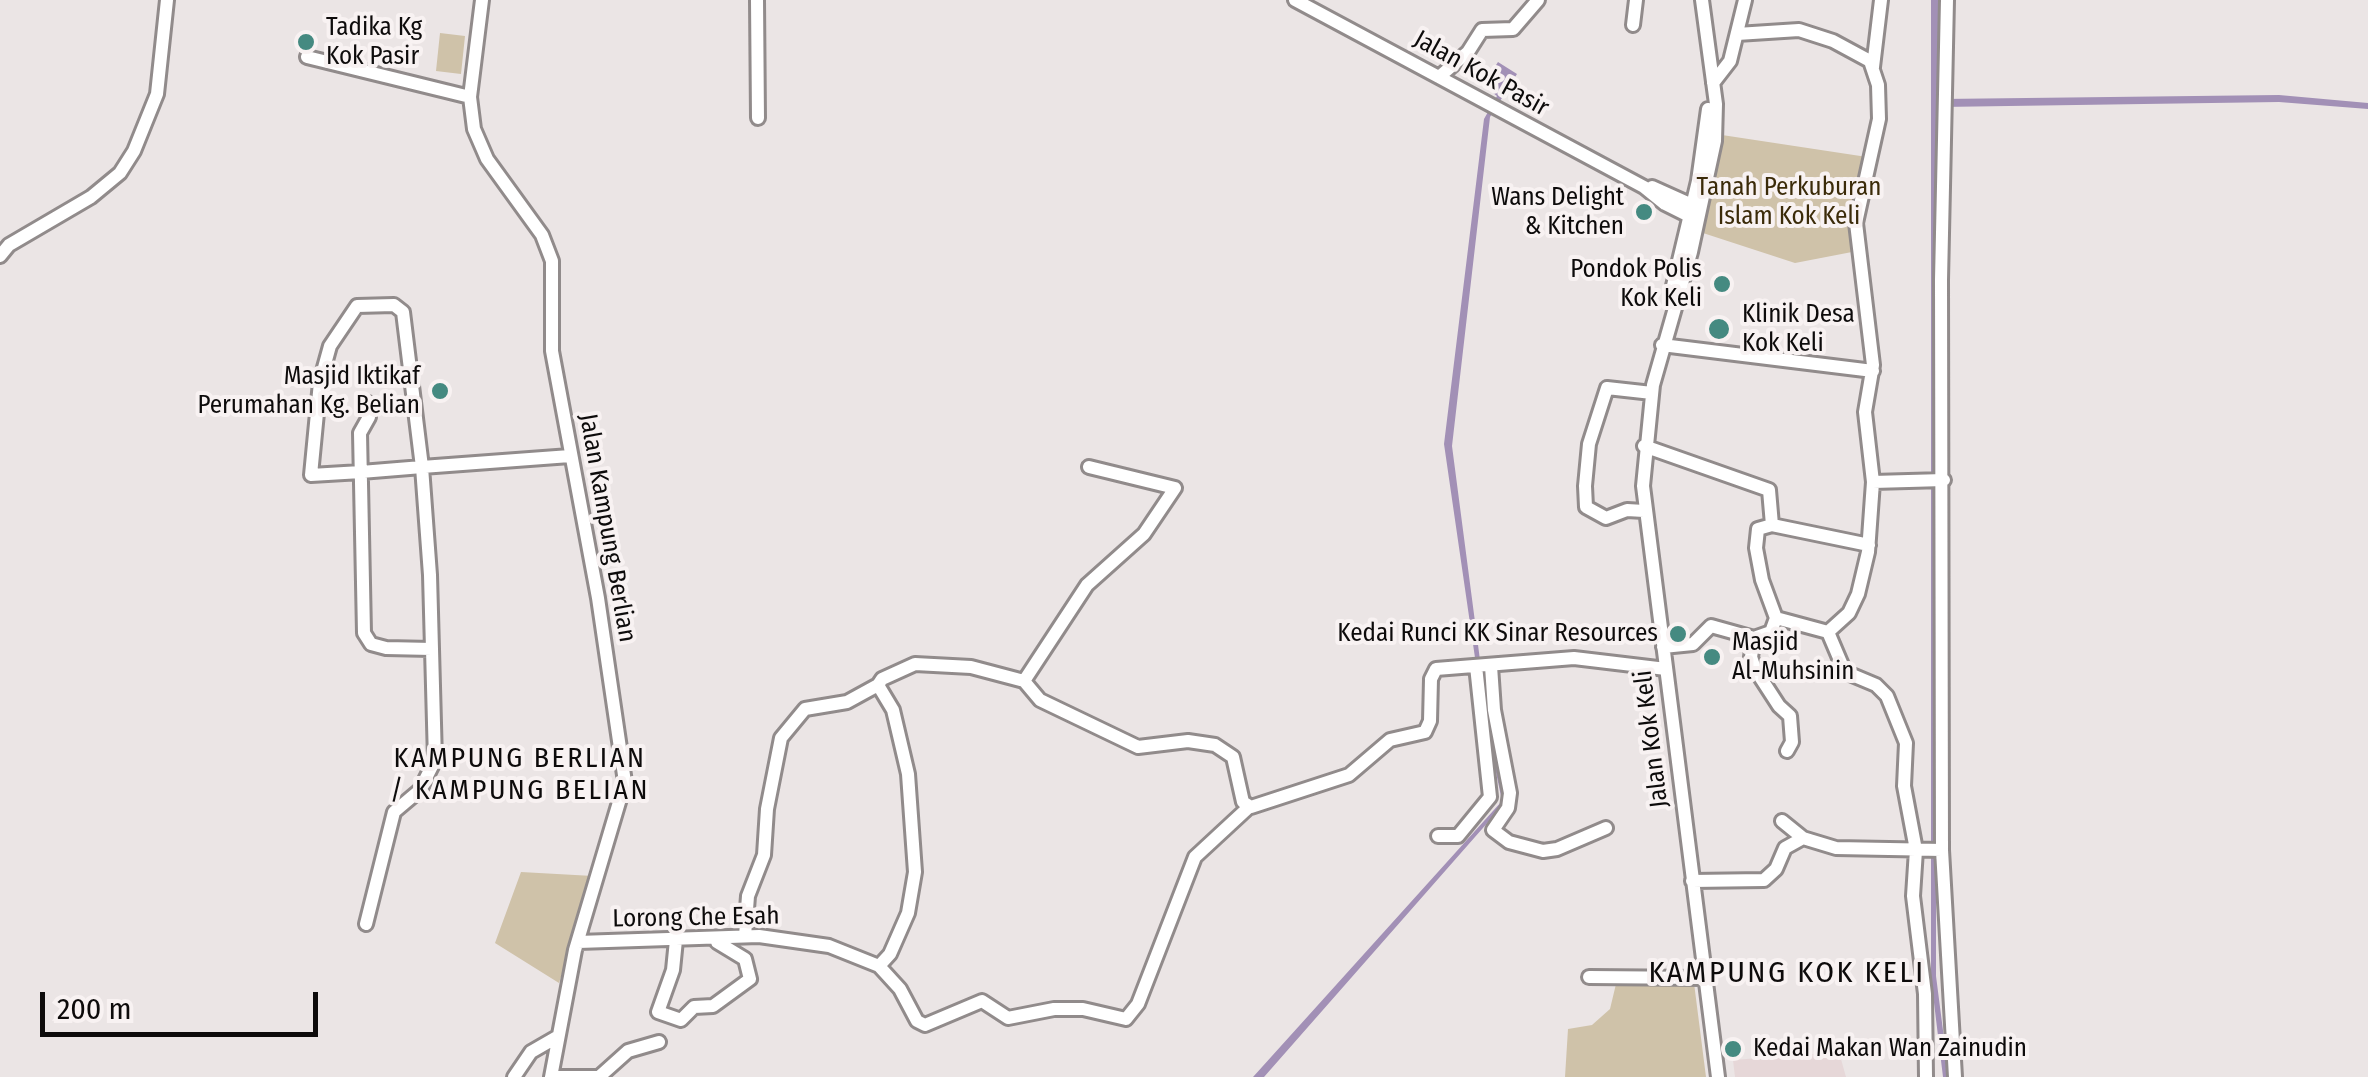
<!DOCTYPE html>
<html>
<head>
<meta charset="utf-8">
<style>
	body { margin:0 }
	#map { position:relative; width:2368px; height:1077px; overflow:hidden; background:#ebe5e5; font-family:"Fira Sans Condensed",sans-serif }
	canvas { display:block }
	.scale { position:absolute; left:40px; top:992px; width:278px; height:45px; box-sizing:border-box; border:5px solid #0d0b0b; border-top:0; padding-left:12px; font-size:30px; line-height:35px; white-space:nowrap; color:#0d0b0b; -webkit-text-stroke:8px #f8f2f2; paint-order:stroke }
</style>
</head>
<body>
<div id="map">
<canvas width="2368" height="1077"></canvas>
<div class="scale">200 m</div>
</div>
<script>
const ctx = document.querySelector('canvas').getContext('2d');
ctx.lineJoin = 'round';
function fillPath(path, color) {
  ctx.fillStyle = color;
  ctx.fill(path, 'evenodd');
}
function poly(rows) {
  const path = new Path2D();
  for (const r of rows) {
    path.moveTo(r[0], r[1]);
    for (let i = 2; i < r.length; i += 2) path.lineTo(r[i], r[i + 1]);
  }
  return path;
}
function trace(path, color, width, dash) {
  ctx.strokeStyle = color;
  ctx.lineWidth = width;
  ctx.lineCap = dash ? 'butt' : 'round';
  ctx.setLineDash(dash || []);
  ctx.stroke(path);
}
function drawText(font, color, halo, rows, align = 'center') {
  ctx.font = font + ' "Fira Sans Condensed",sans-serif';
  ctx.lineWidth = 8;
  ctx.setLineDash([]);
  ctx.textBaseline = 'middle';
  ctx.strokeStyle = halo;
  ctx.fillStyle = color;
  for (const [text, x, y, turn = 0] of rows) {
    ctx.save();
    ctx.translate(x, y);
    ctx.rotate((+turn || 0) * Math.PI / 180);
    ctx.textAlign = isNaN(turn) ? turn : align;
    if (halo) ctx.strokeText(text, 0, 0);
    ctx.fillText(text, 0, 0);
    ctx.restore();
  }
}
fillPath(poly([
	[1839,1052,1846,1077,1735,1077,1733,1060]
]), '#e6d7d8');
fillPath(poly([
	[440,33,465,36,461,74,436,71],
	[1722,135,1867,157,1851,209,1852,252,1795,263,1703,233],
	[521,872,593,876,559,983,495,943],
	[1694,983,1706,1077,1565,1077,1568,1029,1592,1025,1610,1009,1616,984]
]), '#cfc2a9');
fillPath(poly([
	[1931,0,1942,0,1942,99,2279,95,2368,103,2368,109,2279,102,1941,107,1936,279,1936,976,1949,1077,1943,1077,1931,978],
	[1498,62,1517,74,1490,117,1452,446,1486,706,1506,793,1504,804,1264,1077,1253,1077,1502,801,1482,706,1444,444,1484,119,1497,96,1489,90,1495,83,1489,76]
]), '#a290b6');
const minor = poly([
	[482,0,470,97,474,129,487,159,542,235,552,261,552,351,598,598,625,782,575,950,551,1077],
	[757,0,758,118],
	[1295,0,1644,187,1665,204,1689,216,1694,212],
	[1702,0,1716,104,1715,141,1691,252,1653,385,1643,486,1718,1077],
	[1947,0,1941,280,1942,850,1955,1077],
	[1633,25,1636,0],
	[1737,34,1799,30,1833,41,1870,61,1878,85,1879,119,1856,223,1873,365,1865,412,1873,482,1944,480],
	[307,57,470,97],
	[1873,67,1881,0],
	[1439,77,1468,52,1482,30,1513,29,1538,0],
	[1713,83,1730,61,1745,0],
	[1652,187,1692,205,1694,211],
	[0,256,9,245,91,197,120,173,134,151,157,94,167,0],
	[1672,290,1698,181,1708,109],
	[1662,345,1873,371],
	[368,403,369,417,360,433,364,633,371,644,386,648,432,649],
	[1644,446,1769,490,1772,525,1869,545],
	[1644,511,1627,510,1606,518,1586,507,1585,486,1589,444,1607,388,1652,393],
	[1776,618,1828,632],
	[1828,632,1845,672,1876,685,1887,696,1906,743,1904,786,1916,850,1913,896,1925,994,1926,1077],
	[1828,632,1849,613,1858,594,1868,552,1873,482],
	[1754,638,1751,657,1755,669,1779,706,1790,716,1792,742,1787,751],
	[1663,647,1693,644,1711,626,1754,638,1771,632,1776,618,1762,580,1756,548,1758,529,1772,525],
	[1491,666,1494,710,1510,793,1508,808,1493,830,1509,842,1543,851,1557,849,1606,828],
	[1024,681,1087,585,1144,534,1175,488,1089,467],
	[1782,821,1803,838,1836,848,1942,850],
	[1438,836,1458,836,1490,797,1476,666],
	[1692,881,1764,880,1776,869,1785,848,1803,838],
	[366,924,394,812,420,790,435,760,430,575,422,467,403,312,394,305,357,306,330,346,320,382,311,475,361,472,422,467,570,456],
	[745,936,748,896,764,855,767,809,781,738,805,709,847,702,878,685],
	[676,940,673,970,658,1012,681,1020,694,1007,713,1006,750,979,745,959,717,942],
	[578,942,759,936,829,946,879,966,900,989,917,1021,925,1025,982,1001,1008,1018,1054,1009,1083,1009,1126,1019,1138,1004,1195,857,1249,807],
	[879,966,890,954,908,913,915,872,908,774,893,710,878,685,882,679,915,664,971,667,1024,681,1040,700,1138,747,1188,741,1215,745,1233,757,1243,802,1251,807,1349,775,1390,740,1425,732,1430,721,1431,679,1436,669,1574,658,1666,669],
	[1589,977,1705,978],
	[514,1077,531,1052,557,1037],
	[551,1077,599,1077,628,1051,659,1042]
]);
trace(minor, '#918b8b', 18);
trace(minor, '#fff', 12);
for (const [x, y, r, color] of [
	[306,42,10,"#458a81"],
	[1644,212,10,"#458a81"],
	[1722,284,10,"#458a81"],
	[1719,329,12,"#458a81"],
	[440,391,10,"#458a81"],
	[1678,634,10,"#458a81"],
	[1712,657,10,"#458a81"],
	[1733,1049,10,"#458a81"]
]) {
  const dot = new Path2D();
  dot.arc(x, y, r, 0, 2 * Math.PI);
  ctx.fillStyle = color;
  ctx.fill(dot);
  trace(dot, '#f8f2f2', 4);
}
drawText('25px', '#0d0b0b', '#f8f2f2', [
	["Tadika Kg",326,28],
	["Kok Pasir",326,57],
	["Wans Delight",1624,198,"right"],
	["& Kitchen",1624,227,"right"],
	["Pondok Polis",1702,270,"right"],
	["Kok Keli",1702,299,"right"],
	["Klinik Desa",1742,315],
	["Kok Keli",1742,344],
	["Masjid Iktikaf",420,377,"right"],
	["Perumahan Kg. Belian",420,406,"right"],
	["Kedai Runci KK Sinar Resources",1658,634,"right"],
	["Masjid",1732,643],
	["Al-Muhsinin",1732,672],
	["Kedai Makan Wan Zainudin",1753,1049]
], 'left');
drawText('25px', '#0d0b0b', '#f8f2f2', [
	["Jalan Kok Pasir",1481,74,29],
	["Jalan Kampung Berlian",607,528,80],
	["Jalan Kok Keli",1652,739,-97],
	["Lorong Che Esah",696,918,-1]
]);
drawText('25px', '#3b2b09', '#f8f2f2', [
	["Tanah Perkuburan",1789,188],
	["Islam Kok Keli",1789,217]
]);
ctx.letterSpacing = '2.5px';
drawText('28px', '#0d0b0b', '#f8f2f2', [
	["KAMPUNG BERLIAN",520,759],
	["/ KAMPUNG BELIAN",520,791]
]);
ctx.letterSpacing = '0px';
ctx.letterSpacing = '2.5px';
drawText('30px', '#0d0b0b', '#f8f2f2', [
	["KAMPUNG KOK KELI",1787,974]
]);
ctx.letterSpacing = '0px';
</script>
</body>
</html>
